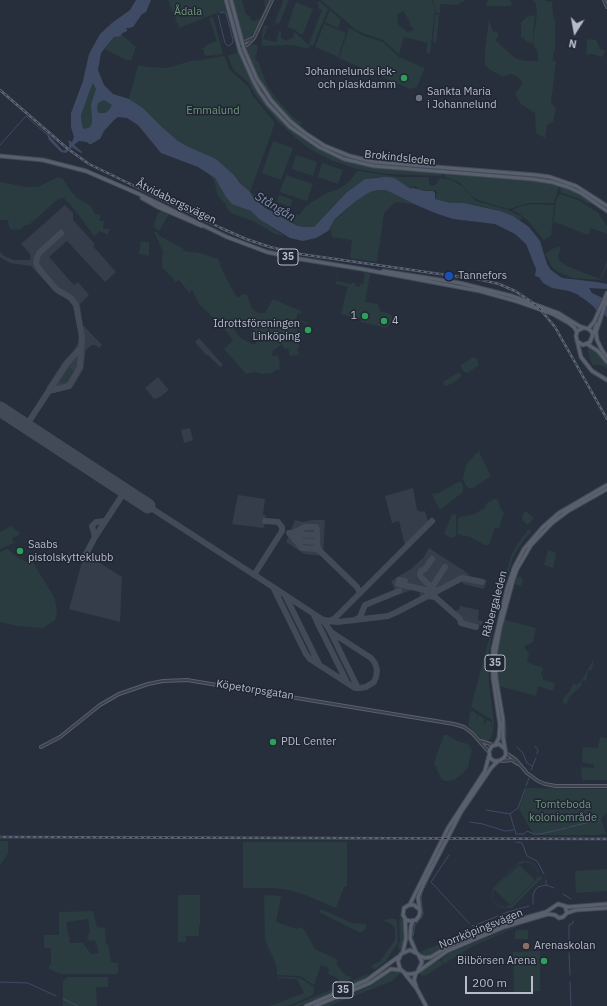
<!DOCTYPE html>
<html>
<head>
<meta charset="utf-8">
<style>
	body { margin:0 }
	#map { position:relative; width:607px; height:1006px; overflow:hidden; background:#272f3d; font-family:"IBM Plex Sans",sans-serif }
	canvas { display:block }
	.north { position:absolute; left:555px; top:12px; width:40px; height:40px; -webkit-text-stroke:3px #202633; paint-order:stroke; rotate:191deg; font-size:11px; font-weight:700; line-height:16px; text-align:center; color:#b7bcc8 }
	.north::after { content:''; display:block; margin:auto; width:14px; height:18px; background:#b7bcc8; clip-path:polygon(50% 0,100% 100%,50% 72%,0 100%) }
	.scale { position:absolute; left:465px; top:976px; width:68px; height:18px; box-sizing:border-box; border:2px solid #b7bcc8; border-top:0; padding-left:5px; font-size:12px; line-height:14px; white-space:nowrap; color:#b7bcc8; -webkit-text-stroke:3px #202633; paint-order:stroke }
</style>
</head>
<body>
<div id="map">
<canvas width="607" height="1006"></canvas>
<div class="north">N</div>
<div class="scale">200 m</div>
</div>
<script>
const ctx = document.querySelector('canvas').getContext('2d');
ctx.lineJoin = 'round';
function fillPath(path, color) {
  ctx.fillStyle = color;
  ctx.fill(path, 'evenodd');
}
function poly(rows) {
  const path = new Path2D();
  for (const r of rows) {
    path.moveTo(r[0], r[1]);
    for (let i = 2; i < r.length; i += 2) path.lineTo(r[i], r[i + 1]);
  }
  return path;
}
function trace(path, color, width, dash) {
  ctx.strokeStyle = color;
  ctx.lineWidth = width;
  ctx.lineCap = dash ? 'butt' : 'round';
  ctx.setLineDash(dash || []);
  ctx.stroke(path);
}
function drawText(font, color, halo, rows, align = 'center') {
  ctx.font = font + ' "IBM Plex Sans",sans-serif';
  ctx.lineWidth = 3;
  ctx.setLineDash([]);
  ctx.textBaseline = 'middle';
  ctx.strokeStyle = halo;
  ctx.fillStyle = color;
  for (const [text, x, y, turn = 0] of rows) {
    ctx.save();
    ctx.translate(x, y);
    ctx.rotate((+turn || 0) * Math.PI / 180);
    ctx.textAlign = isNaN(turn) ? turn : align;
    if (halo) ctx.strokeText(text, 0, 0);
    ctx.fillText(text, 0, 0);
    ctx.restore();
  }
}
fillPath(poly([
	[65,205,73,213,73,220,95,244,93,246,116,272,105,282,67,241,49,257,74,285,78,282,89,295,80,304,83,326,84,326,102,345,99,348,95,345,92,345,86,350,83,370,72,388,53,393,46,388,63,362,73,351,78,343,79,335,73,306,67,299,57,294,31,266,10,263,0,257,0,252,4,256,13,260,29,260,31,258,30,254,21,244],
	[199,338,223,365,220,367,208,355,206,355,195,342],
	[158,377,169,390,160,397,154,399,145,388],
	[190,428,193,440,184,443,181,430],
	[413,488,417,510,421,512,425,511,428,521,431,525,406,550,399,521,392,523,385,496],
	[238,495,265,499,263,515,266,515,264,528,232,524],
	[295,520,303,522,312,520,325,520,323,556,304,554,286,542],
	[429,548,466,572,470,576,487,580,484,589,463,584,462,581,439,592,438,595,439,598,455,611,459,610,460,606,479,610,478,620,483,621,482,625,479,625,478,629,458,624,457,618,431,597,422,602,419,592,412,590,397,595,391,581,411,569,424,557],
	[68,553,83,556,84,553,86,554,122,577,120,622,69,609,82,562,75,560,74,562,66,560]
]), '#353c4a');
fillPath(poly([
	[168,0,223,0,226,11,220,13,219,12,179,28],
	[233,0,242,0,246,15,249,15,251,20,254,21,260,19,265,8,264,0,270,0,256,32,248,39,244,38,242,36],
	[282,0,287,0,292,3,288,2,279,24,276,23,274,26,274,25,283,1],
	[321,0,432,0,435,9,430,54,426,52,428,43,404,37,399,54,383,40,363,33,355,29],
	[403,11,409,20,410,25,414,30,407,32,398,24,397,15],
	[433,0,466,0,457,5,440,4,440,13,436,13],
	[488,0,510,0,513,5,508,6,486,6],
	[533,0,544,0,549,2,552,1,553,14,555,21,555,50,553,54,553,61,556,61,551,103,556,108,553,122,547,125,545,138,536,133,535,113,521,104,515,94,523,83,517,76,510,74,503,77,489,69,485,65,485,51,489,19,493,32,497,31,498,36,495,40,515,58,525,61,538,61,537,50,535,48,533,41,537,14,536,4],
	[319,1,328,9,313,46,309,44,322,10,318,8,319,5,317,3],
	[296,2,313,9,303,34,300,34,294,29,287,27],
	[330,10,341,20,338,28,325,22],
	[439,14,438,28,436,28,438,28,436,42,433,42,434,28,435,28,434,27,435,15],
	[535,15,533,36,533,43,528,42,521,37,521,22,527,17],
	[213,17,223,54,206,56,204,54,204,50,200,49,205,47,206,45,217,41,209,18],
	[324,24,346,33,338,57,315,47],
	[264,25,269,27,267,28,263,39,276,42,279,33,277,32,278,31,281,32,281,38,288,41,289,38,292,39,295,32,311,47,304,48,292,45,262,46,262,35],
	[349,28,364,36,383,42,399,57,425,68,417,87,410,89,339,58],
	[121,34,136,47,131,61,122,58,105,49,114,37],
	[587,39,596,40,600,49,605,51,602,57,592,54,587,55,586,54],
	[252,44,257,45,257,54,255,55,256,60,258,61,267,85,276,98,292,116,302,123,300,126,285,113,262,84,247,51,247,48],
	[238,52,251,81,270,109,288,128,312,146,336,158,362,166,382,169,442,174,442,176,388,174,357,169,331,160,315,152,303,144,278,122,256,96,248,82,234,70,231,65,228,56],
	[224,56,225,57,230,70,248,86,253,96,275,123,250,192,267,203,292,214,299,215,306,206,317,199,327,193,339,189,349,182,357,171,360,171,398,177,427,177,429,178,429,184,433,186,436,184,440,178,451,180,462,186,476,201,508,210,522,217,520,220,500,211,480,206,464,203,451,203,435,199,437,193,435,190,424,191,418,190,417,187,414,186,411,189,407,186,378,177,365,179,347,192,314,227,303,227,286,220,258,202,234,175,216,159,187,146,178,141,162,127,143,108,129,99,138,65,148,67,165,68,175,66,193,60,198,61,206,59],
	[248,64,263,91,273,105,290,124,314,141,340,154,359,160,384,165,418,167,418,169,377,165,359,162,340,156,314,143,290,124,272,106,259,87,247,65],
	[93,83,96,89,91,114,92,123,90,127,84,129,82,126,81,115,90,90],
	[104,100,112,105,108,111,105,113,99,113,97,111,98,103],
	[273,141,293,148,281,180,262,173],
	[296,155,317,162,313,176,292,169],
	[322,163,343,170,338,184,318,177],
	[457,170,536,176,560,181,560,182,536,178,457,172],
	[208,173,215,178,226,197,247,210,251,211,259,219,285,236,275,234,253,221,231,213,227,208,225,203,218,196,214,180],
	[444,174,541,182,559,186,554,203,529,203,508,209,478,200,473,197,459,182,445,177],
	[286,175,313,184,307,201,280,192],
	[58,177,63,179,70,190,77,198,91,206,95,214,101,215,99,221,104,221,103,229,109,229,108,235,100,231,94,236,75,210,64,198,58,199,29,225,25,225,21,229,12,230,9,227,8,220,0,220,0,182,26,187,30,187,40,186],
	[561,186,581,195,593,204,586,203,583,200,562,193,560,190],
	[378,190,386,190,414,204,395,202,384,213,377,262,350,258,352,240,332,237,331,230,328,231,335,220,356,201,370,192],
	[561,194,580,201,598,213,607,226,607,234,591,228,588,235,555,222,553,227,556,201,558,196],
	[279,195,293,200,290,207,277,202],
	[533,204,554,205,551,236,544,240,528,221,517,212,512,210,521,206],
	[162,211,169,214,159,231,153,226,158,213],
	[154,231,158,233,158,235,184,249,183,251,200,253,218,259,225,276,236,296,239,297,242,294,247,295,252,308,256,312,261,313,265,313,273,299,301,311,301,314,298,313,296,319,308,323,308,324,301,322,300,324,298,324,297,325,298,328,296,336,300,347,297,348,299,355,290,356,288,348,284,349,282,344,274,350,271,355,274,356,277,355,279,358,280,369,276,370,272,373,262,374,255,372,246,374,224,349,233,340,220,324,199,304,192,289,189,293,179,280,176,282,162,267,162,259,163,252],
	[240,324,247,327,249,326,253,330,250,334,256,339,256,344,252,344,241,338,233,329],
	[141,242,149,242,149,256,138,254,139,252],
	[559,247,561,247,558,257,560,261,567,266,600,279,607,261,607,266,602,278,600,280,573,278,558,272,552,267,545,254,552,249],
	[363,272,370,274,365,302,378,304,380,311,390,314,394,320,386,328,361,322,361,319,341,314,346,293,348,287,336,284,337,274,338,273,337,281,351,284,352,282,355,283,356,286,359,287,361,284,363,284,365,274],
	[589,346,596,350,601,356,607,365,607,368,600,365,592,365,588,352,588,348],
	[474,357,477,359,479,365,467,373,464,372,460,365],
	[71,368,74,372,68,381,63,383,60,383,60,381,68,369],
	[459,372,461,375,460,378,447,386,444,385,443,382],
	[479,450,480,454,491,476,473,488,469,488,466,486,463,479,466,465],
	[458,482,461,482,463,485,463,492,440,510,432,494,439,493],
	[494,499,497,499,498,501,501,509,504,513,499,528,495,528,489,545,485,545,470,537,460,535,457,533,458,519,460,517,472,515,485,508,487,503],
	[526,511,534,518,529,524,526,524,522,519,523,514],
	[452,514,456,515,456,536,451,538,444,534],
	[11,526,19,532,19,535,12,538,13,542,16,542,0,549,0,532],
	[530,529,531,532,523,541,513,557,508,574,506,574,511,556,517,545,528,530],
	[7,549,20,559,27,562,31,559,55,599,57,612,55,620,43,628,17,626,0,622,0,552],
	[548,550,556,553,553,568,544,565],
	[520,575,523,581,521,586,515,584,505,620,536,628,533,642,524,646,529,654,527,662,543,668,541,674,543,676,543,680,555,683,553,691,538,686,536,696,499,686,507,729,507,739,505,740,505,721,497,674,497,655,499,639,513,587,516,577,519,578],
	[497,611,488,656,489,684,494,724,492,736,488,742,486,741,483,741,468,726,470,712,473,711,478,715,475,720,480,715,485,719,483,725,487,720,491,722,491,730,492,720,471,707,496,612],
	[594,658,592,670,588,670,586,681,582,680,581,686,569,697,567,704,563,703,563,699,569,692,573,684,577,685,582,680],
	[444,735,447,735,457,741,468,744,472,750,469,762,469,766,462,774,454,780,448,781,444,781,441,778,434,763],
	[600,737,607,738,607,780,582,780,581,767,594,768,594,765,582,762,583,747,598,748],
	[526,788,607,789,607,813,601,818,606,834,602,834,600,835,534,835,519,809],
	[0,841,8,841,8,853,0,866],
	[243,842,347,842,347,886,344,887,336,908,305,895,289,890,272,888,243,888],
	[521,861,528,861,534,864,538,870,538,878,540,876,542,878,512,908,503,908,497,906,491,898,493,888,517,864],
	[526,862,532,864,536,868,538,874,536,880,511,905,505,907,497,905,492,898,494,889,517,865],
	[519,865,535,880,510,905,494,889],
	[607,869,607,891,576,893,575,871],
	[178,895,200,895,200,925,199,926,199,936,186,936,186,942,178,942],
	[264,895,281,896,276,922,297,929,298,927,304,929,315,949,338,960,336,962,338,966,346,976,350,976,352,979,342,983,337,978,328,974,329,968,321,965,314,985,300,976,277,975,277,968,274,960,265,940],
	[321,909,352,923,366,924,366,928,361,933,319,912],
	[93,911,97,927,105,928,106,944,108,944,111,962,118,963,118,973,115,974,61,974,49,969,49,965,51,965,51,948,45,948,44,945,44,935,59,935,59,912],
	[88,919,90,931,87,937,90,941,95,940,99,953,91,954,83,943,70,943,66,922],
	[518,915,448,943,429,955,425,956,420,953,422,951,491,923,509,916],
	[400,917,403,920,405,930,404,943,401,952,398,947,400,940,399,922],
	[390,919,395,919,397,921,398,943,386,961,374,970,371,966,380,961,395,940,395,928,391,924,383,920],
	[518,925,518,926,471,947,444,964,441,960,449,953],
	[518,930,528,930,528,939,515,939,515,931],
	[540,951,540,991,514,992,513,952],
	[440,960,443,964,425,976,421,975,419,972,428,966],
	[394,971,401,973,392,981,329,1006,321,1006,371,986,388,973],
	[366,975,367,975,368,976,360,981,299,1006,292,1006],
	[67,977,108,977,108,987,96,987,97,1006,63,1006,63,982],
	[278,977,292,977,302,979,314,987,313,995,288,1006,270,1006,304,993,297,979,277,978]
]), '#2a3c3f');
fillPath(poly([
	[136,0,151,0,146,12,142,14,133,27,124,29,127,29,127,31,121,34,121,36,114,37,101,53,98,70,104,85,113,94,129,99,143,108,162,127,178,141,187,146,216,159,234,175,240,183,250,192,253,197,264,207,296,225,303,227,314,227,347,192,365,179,386,177,394,178,411,189,413,188,424,191,433,191,435,193,435,199,451,203,464,203,500,211,513,216,529,227,540,241,547,264,551,270,562,278,597,282,607,284,607,289,589,288,592,293,607,300,607,318,604,314,597,311,593,306,584,299,579,296,579,295,569,291,552,288,543,283,539,277,535,276,536,269,526,244,515,234,495,224,453,219,435,213,414,204,386,190,378,190,370,192,356,201,344,211,335,219,328,231,316,238,303,241,290,238,259,219,251,211,232,204,226,197,215,178,198,167,161,153,138,125,127,118,118,117,114,120,104,131,100,139,91,144,89,144,87,142,79,141,74,145,82,152,81,153,72,147,66,153,61,152,49,140,46,132,63,151,69,148,69,143,68,140,72,142,74,137,71,127,71,113,83,81,89,54,100,34,112,23,130,10],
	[93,83,96,89,91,105,92,123,90,127,84,129,82,126,81,115,90,90],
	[104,100,112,105,108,111,105,113,99,113,97,110,98,103]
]), '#3f4b64');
trace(poly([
	[218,15,225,43,228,46,232,44,233,40,226,13,224,12,220,13],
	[0,145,26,116,46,134],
	[535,746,538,750,537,754],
	[517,747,523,753,527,763,532,766],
	[531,770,536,758],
	[526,786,529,778],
	[486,810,510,814],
	[470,822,483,824,505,831,514,830],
	[569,827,599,820],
	[516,834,524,834,527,831,534,834,540,834,567,828],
	[516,834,510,814,518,808,525,789],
	[516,842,522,843,527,856,537,861,544,874],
	[449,855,431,882,469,923],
	[546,880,546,885,554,888],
	[424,888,428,880],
	[563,894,571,899],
	[533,904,533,895,535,890,538,887,546,885],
	[472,925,473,926,508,912,529,906],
	[413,936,415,925,421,918,423,914,421,899,422,892],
	[569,944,569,925,573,923,573,921],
	[569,953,570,975],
	[0,982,28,983,56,996],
	[570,982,571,1006],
	[63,999,78,1006]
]), '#3f4b64', 1);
trace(poly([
	[49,391,69,386,80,367,82,337,76,305,71,298,56,289,39,269,36,263,37,258,39,253,61,233],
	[26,426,67,363,81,348],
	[148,506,273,587,320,618,325,623,331,632,371,658,375,663,377,670,376,677,374,682,366,687,360,688,355,688,310,659,306,654,273,587],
	[289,533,293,533,305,527,316,527,317,530,317,546,320,551],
	[290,534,302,548,316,549,321,552,357,587,360,593],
	[293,534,315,535,317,537],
	[95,537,92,526,96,522,105,521],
	[294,537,302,541,315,542,317,544],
	[86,554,95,537,125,491],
	[432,559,425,569,421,571,420,575,421,577,432,588,432,591],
	[254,575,282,531,282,527,278,522,265,521],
	[405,581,399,580,398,584,426,590,428,592,427,596],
	[432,591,434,584,445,567],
	[285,595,319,664],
	[428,596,435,597,460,619,461,623,476,627],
	[314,615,319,626,347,682],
	[321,619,328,621,338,622,388,616,397,612,462,578,482,582],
	[355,620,360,617,365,605,399,591],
	[328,621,334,619,432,521],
	[330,631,358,688]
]), '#424a58', 6);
trace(poly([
	[0,409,148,506]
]), '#424a58', 15);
const minor = poly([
	[604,0,607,7],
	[242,43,253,38],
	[239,47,247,45,254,38,272,0],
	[481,741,493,745],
	[41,747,60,737,100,705,119,694,148,684,163,681,187,680,454,724,464,727,472,733,488,751],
	[506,753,516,760,527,773,538,781,545,784,556,786,607,786],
	[502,761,512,760,518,764]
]);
const major = poly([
	[226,0,240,51,253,80,259,91,268,104,290,127,319,147,344,159,374,166,532,179,552,182,568,187,581,193,607,211],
	[231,0,244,49,257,79,264,89,271,100,290,121,305,133,325,146,350,156,374,162,536,175,550,177,576,186,607,206],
	[0,156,43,160,86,171,139,194,227,237,267,252,300,259,362,269,480,291,516,301,553,314,569,323,574,327,577,332],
	[142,198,158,207,202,226],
	[383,271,460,283,512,296,558,313,579,326,588,329,591,331,593,335],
	[583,328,577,331,576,336,581,357,592,371,607,380],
	[588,329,594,322,607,293],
	[577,341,583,345,590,342,597,324],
	[587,344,598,351,607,362],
	[602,350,607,357],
	[603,352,597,340,596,332,607,299],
	[495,745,499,738,500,725,493,678,493,649,507,589,514,568,524,549,543,527,559,513,607,485],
	[504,748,499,744,492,746,489,751,490,758,494,761,499,761,504,758,506,754,503,737,503,720,496,678,495,656,500,628,513,580,517,569,531,545,552,523,568,511,607,489],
	[410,904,448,828,485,771,489,756],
	[419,909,414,905,409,905,404,908,403,915,406,920,410,921,416,920,419,916,420,912,418,897,424,883,461,812,491,768,498,761],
	[567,913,576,910,607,908],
	[413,921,411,926,410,938,416,952],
	[403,952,406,938,405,918],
	[420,956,425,958,431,957,449,946,500,925,546,912,558,904,568,907,607,904],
	[418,971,422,962,418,954,410,950,401,954,398,961,400,969,406,974,412,974,416,973,447,951,504,927,548,914,555,915,559,918,563,917,567,913,565,906],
	[416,973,414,980,416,986],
	[405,974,417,989,426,1006],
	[306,1006,367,980,398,957],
	[315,1006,370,983,391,969,400,970]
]);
trace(minor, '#595f6b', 4);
trace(major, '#444a57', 5);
trace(minor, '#3b414d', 2);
trace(major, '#59606d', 3);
const rail = poly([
	[0,90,68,149,89,164,221,228,246,239,270,247,300,254,482,280,499,284,515,291,529,300,540,309,555,327,607,419],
	[0,837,607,839]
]);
trace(rail, '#5d6574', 2.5);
trace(rail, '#202633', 1, [3]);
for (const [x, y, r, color] of [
	[404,78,4,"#2e9e5b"],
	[419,98,4,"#6b7280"],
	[449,276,5,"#1a4fb4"],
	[365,316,4,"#2e9e5b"],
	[384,321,4,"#2e9e5b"],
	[308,330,4,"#2e9e5b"],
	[20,551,4,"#2e9e5b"],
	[273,742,4,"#2e9e5b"],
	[526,946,4,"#8d6e63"],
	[544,961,4,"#2e9e5b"]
]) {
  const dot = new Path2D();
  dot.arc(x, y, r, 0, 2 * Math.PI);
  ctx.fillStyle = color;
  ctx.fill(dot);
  trace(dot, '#202633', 1.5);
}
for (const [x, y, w] of [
	[288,257,20],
	[495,663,20],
	[343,990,20]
]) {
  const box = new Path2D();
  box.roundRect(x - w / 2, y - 8, w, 16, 3);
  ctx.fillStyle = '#202633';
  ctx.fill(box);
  trace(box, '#b7bcc8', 1);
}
drawText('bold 10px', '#b7bcc8', null, [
	["35",288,257],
	["35",495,663],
	["35",343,990]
]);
drawText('11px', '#71977d', '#202633', [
	["Ådala",188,12],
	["Emmalund",213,111],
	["Tomteboda",563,805],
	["koloniområde",563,818]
]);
drawText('11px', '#b7bcc8', '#202633', [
	["Johannelunds lek-",396,72,"right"],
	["och plaskdamm",396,85,"right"],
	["Sankta Maria",427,92],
	["i Johannelund",427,105],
	["Tannefors",458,276],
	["1",357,316,"right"],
	["4",392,321],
	["Idrottsföreningen",300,324,"right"],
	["Linköping",300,337,"right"],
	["Saabs",28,545],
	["pistolskytteklubb",28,558],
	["PDL Center",281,742],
	["Arenaskolan",534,946],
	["Bilbörsen Arena",536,961,"right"]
], 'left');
drawText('11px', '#b7bcc8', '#202633', [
	["Brokindsleden",400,158,6],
	["Åtvidabergsvägen",176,202,26],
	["Råbergaleden",495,604,-75],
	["Köpetorpsgatan",255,690,9],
	["Norrköpingsvägen",481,929,-22]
]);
drawText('italic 12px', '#8290ad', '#202633', [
	["Stångån",275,207,31]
]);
</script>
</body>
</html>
